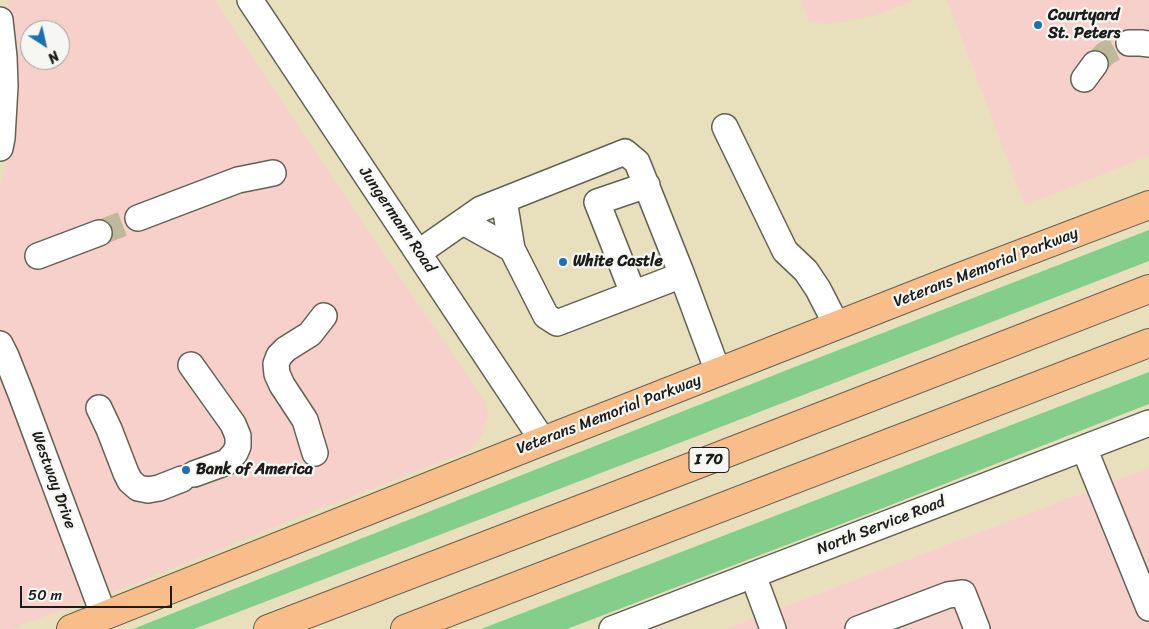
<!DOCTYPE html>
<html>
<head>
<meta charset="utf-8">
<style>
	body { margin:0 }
	#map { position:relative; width:1149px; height:629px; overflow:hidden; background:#e8e0bc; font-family:Sriracha,sans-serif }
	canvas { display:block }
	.north { position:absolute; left:20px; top:20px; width:50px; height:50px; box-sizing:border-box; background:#f6f6f2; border:1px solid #9f9f9c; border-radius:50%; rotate:145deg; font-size:14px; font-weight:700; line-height:20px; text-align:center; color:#1c1c1c }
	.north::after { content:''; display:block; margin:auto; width:18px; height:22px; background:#1f6fb2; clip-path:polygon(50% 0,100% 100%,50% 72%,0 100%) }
	.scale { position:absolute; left:20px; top:586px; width:152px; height:22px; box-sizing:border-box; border:2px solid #1c1c1c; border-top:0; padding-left:6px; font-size:15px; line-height:18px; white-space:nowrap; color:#1c1c1c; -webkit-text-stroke:4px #f6f6f2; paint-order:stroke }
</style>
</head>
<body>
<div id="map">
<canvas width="1149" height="629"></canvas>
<div class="north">N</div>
<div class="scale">50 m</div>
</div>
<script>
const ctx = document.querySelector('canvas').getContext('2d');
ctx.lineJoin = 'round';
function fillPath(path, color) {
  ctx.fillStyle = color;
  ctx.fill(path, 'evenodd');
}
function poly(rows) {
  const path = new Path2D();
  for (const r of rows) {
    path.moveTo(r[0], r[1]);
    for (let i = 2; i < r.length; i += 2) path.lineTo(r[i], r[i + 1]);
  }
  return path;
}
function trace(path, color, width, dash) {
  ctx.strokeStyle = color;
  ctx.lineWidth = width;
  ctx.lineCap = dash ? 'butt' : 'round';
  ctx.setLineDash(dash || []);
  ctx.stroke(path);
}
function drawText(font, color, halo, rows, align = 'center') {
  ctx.font = font + ' Sriracha,sans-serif';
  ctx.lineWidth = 4.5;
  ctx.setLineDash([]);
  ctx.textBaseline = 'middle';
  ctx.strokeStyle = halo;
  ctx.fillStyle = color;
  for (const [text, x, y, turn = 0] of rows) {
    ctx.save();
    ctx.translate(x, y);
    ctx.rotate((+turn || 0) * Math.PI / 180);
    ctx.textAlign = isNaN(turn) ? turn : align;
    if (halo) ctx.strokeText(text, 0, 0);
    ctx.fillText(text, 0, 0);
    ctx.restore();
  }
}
fillPath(poly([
	[7,0,215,0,374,239,486,403,488,416,483,432,471,450,304,515,133,584,11,629,0,629,0,188,7,161,11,115,10,20],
	[30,30,60,30,60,60,30,60],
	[801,0,915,0,874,16,825,24,809,22],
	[947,0,1149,0,1149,156,1025,205],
	[1149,468,1149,629,726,629]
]), '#f7d0cb');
fillPath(poly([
	[1149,230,1149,261,700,435,194,629,133,629,792,368],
	[1149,372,1149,404,878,510,567,629,481,629]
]), '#84ce8b');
trace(poly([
	[1095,64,1105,54,1113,49,1121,45,1129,43],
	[99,233,138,218]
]), '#bfb99c', 25, [25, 12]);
const minor = poly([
	[250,0,543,441],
	[0,20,4,57,5,86,2,138,0,148],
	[1129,43,1141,43,1149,44],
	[1084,79,1095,64],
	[725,127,785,251,806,271,818,289,837,326],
	[504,200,512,249],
	[138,218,238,180,273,173],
	[463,222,512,249,546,316,557,323,682,275],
	[418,253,481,209,625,152,637,162,682,275,718,372],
	[38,256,99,233],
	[633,293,597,202,647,185],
	[0,344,6,356,21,394,104,616],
	[191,365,233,424,238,436,238,446,235,453,227,462,194,474],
	[99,408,109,429,126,473,130,481,138,488,148,490,159,488,182,479],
	[1084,448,1149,608],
	[315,453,305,420,282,385,277,374,276,364,279,356,286,349,310,334,324,316],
	[753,575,773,629],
	[612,629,1149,423],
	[858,629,948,595,963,593,977,629]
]);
const major = poly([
	[71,629,543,441,960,277,1149,205]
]);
const highway = poly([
	[268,629,709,460,1149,289],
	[405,629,1149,343]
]);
trace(minor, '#636154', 28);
trace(major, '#636154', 30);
trace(highway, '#636154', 30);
trace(minor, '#fff', 25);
trace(major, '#f8bd88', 28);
trace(highway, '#f8bd88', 28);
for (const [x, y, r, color] of [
	[1038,25,5,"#1f6fb2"],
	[563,262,5,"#1f6fb2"],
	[186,470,5,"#1f6fb2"]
]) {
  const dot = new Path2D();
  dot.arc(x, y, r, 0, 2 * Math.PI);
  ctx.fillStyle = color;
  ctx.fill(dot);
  trace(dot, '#f6f6f2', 2);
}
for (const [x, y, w] of [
	[709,460,40]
]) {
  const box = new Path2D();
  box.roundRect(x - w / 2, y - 12.5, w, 25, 4);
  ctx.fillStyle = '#f6f6f2';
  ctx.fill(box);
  trace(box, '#1c1c1c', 1);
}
drawText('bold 15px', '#1c1c1c', null, [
	["I 70",709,460]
]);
drawText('bold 16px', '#1c1c1c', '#f6f6f2', [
	["Courtyard",1048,16],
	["St. Peters",1048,34],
	["White Castle",573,262],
	["Bank of America",196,470]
], 'left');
drawText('16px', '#1c1c1c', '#f6f6f2', [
	["Jungermann Road",397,220,56],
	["Veterans Memorial Parkway",986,268,-21],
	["Veterans Memorial Parkway",609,415,-21],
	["Westway Drive",53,480,70],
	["North Service Road",881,526,-21]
]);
</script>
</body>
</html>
